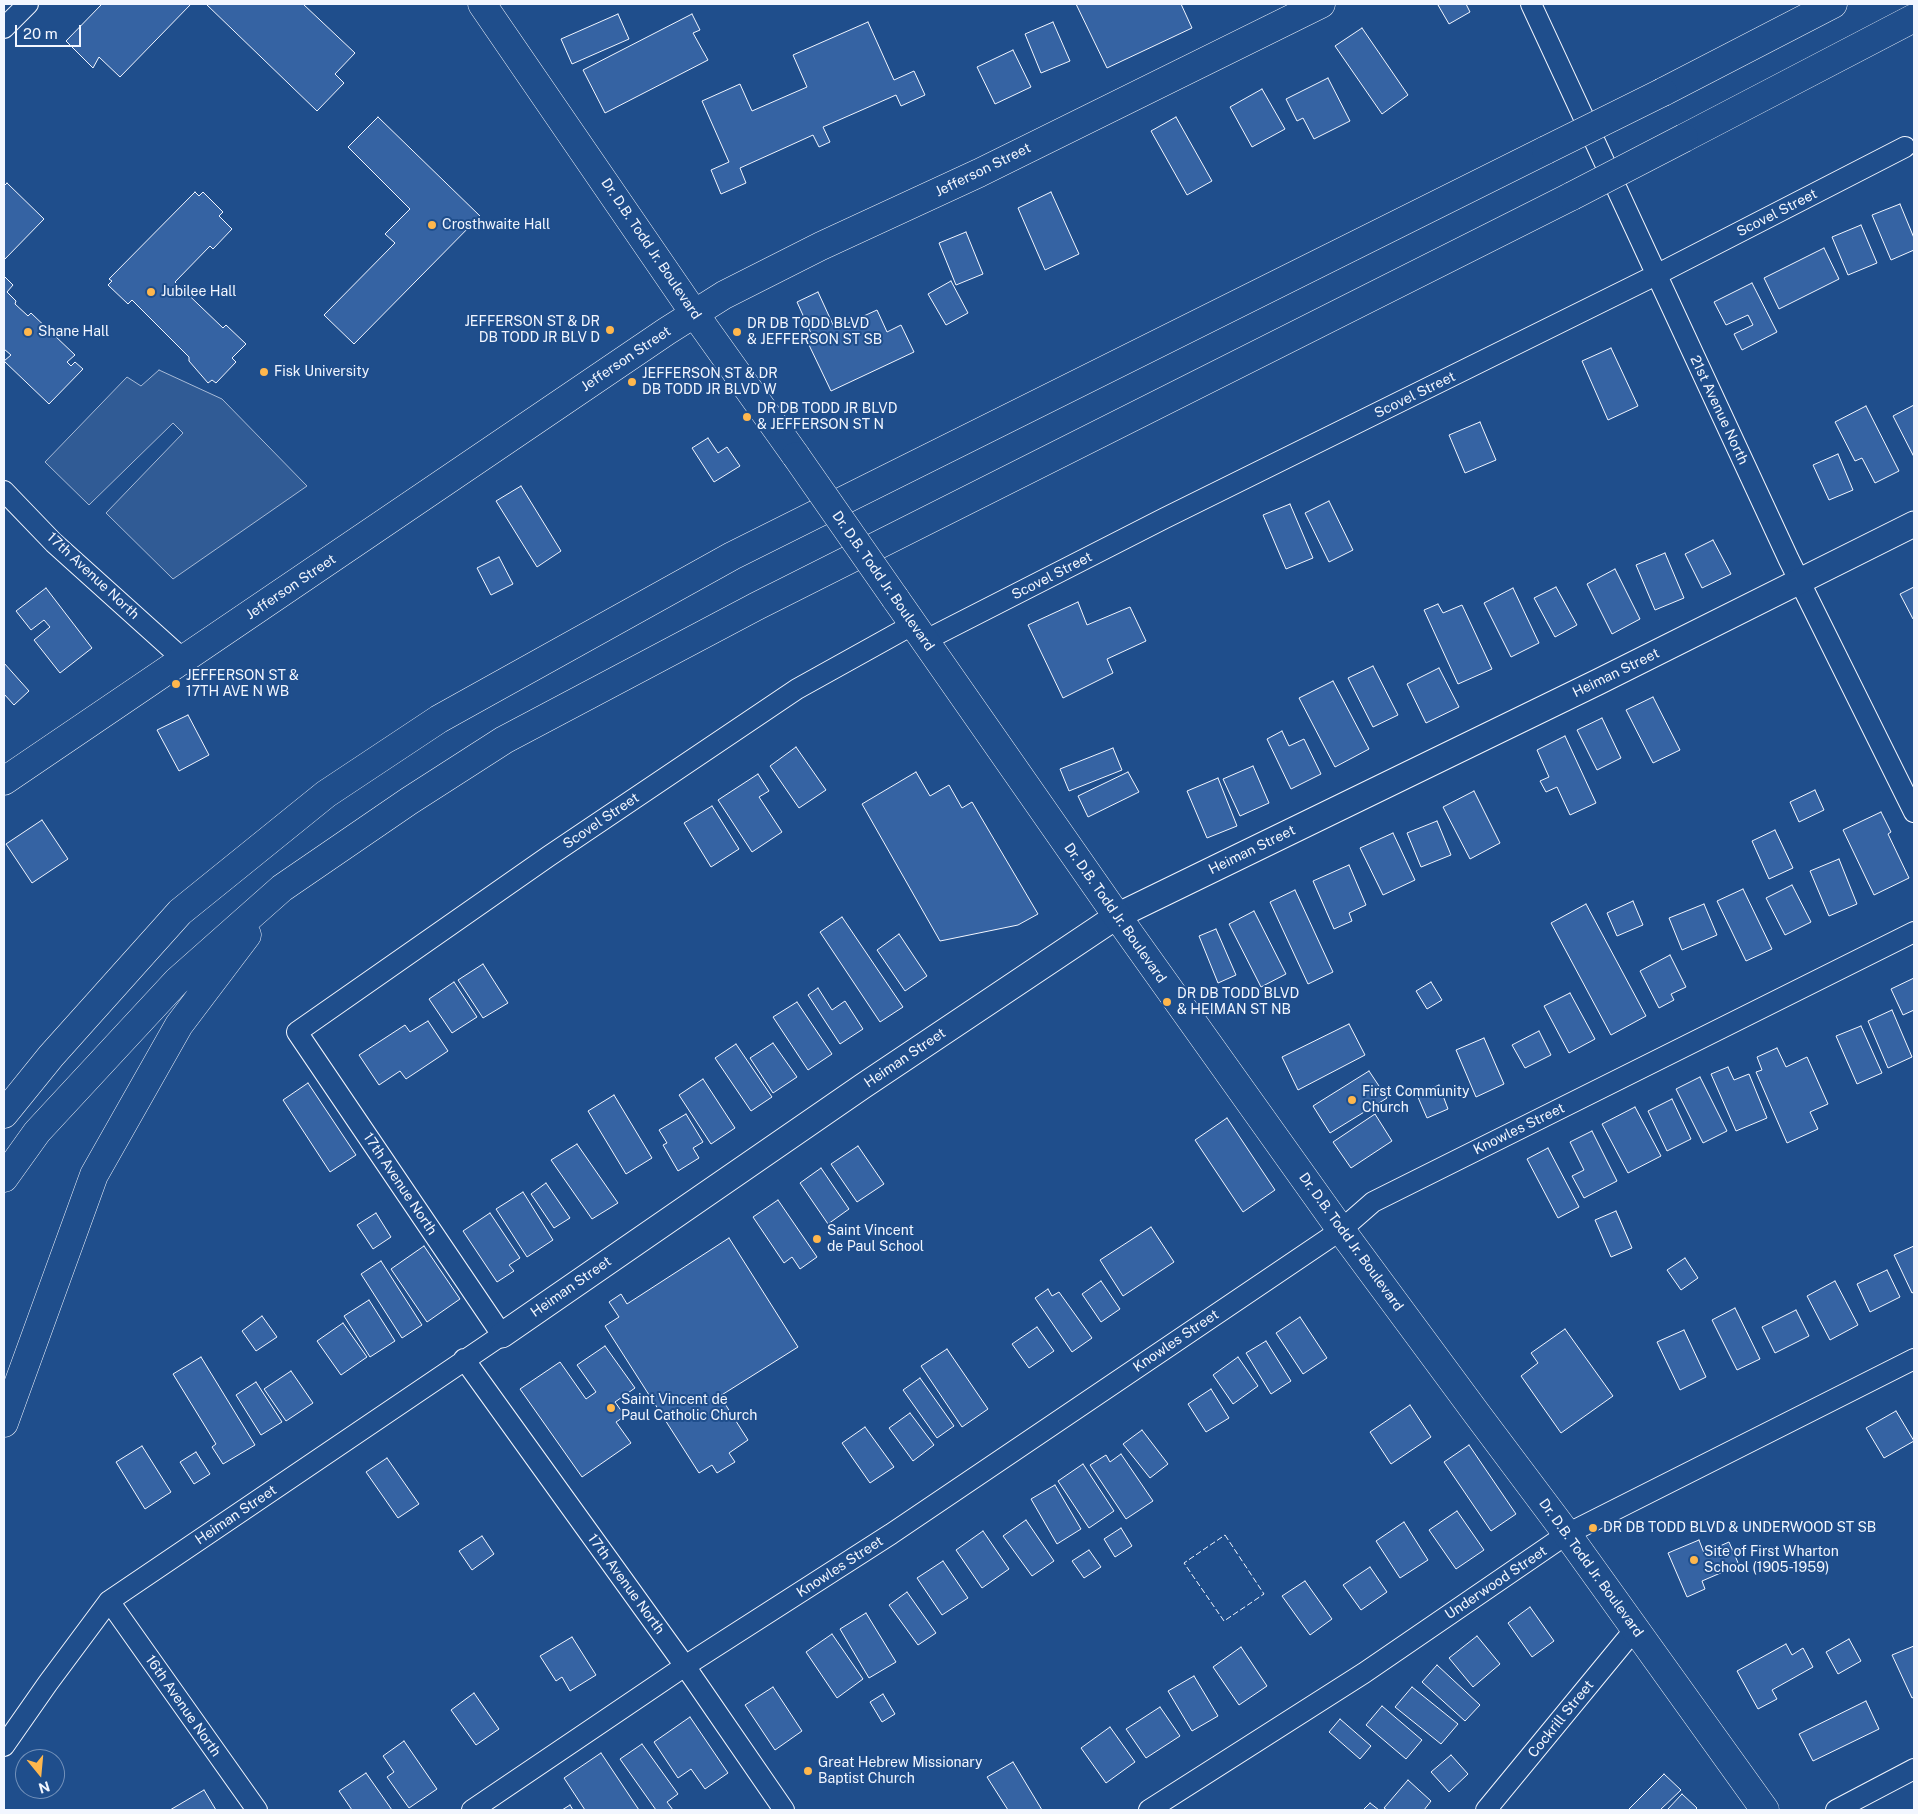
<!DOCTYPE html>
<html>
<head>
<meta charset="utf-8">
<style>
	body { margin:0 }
	#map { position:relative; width:1918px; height:1814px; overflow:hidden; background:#1f4e8c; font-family:"Public Sans",sans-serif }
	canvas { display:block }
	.frame { position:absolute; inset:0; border:5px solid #f2f6ff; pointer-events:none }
	.north { position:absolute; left:15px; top:1749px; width:50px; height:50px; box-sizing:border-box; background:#1f4e8c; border:1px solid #7391ba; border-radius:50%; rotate:163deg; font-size:14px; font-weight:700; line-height:20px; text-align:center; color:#f2f6ff }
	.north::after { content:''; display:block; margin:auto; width:18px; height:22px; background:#ffb74d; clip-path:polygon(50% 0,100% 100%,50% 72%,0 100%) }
	.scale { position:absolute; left:15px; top:25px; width:66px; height:22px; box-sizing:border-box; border:2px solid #f2f6ff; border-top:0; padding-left:6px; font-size:15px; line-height:18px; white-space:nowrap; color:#f2f6ff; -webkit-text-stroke:4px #1f4e8c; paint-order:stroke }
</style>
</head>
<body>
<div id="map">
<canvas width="1918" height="1814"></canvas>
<div class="frame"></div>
<div class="north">N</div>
<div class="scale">20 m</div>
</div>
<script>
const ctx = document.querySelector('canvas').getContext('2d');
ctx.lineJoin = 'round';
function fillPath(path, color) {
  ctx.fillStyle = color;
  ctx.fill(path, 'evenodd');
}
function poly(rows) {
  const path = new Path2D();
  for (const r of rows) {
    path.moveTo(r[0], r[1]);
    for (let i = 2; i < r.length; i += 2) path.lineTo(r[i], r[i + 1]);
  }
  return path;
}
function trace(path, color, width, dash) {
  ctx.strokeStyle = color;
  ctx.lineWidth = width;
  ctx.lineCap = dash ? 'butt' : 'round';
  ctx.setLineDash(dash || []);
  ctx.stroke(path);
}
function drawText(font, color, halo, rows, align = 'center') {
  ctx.font = font + ' "Public Sans",sans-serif';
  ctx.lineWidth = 4;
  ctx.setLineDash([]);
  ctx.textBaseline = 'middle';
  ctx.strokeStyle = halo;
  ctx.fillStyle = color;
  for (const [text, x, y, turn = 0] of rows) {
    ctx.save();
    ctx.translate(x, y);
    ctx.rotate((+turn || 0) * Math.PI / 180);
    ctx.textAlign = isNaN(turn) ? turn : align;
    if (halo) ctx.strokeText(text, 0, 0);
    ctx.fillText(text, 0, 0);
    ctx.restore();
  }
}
const parking = poly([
	[159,370,222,399,307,486,173,579,106,513,183,433,173,423,89,505,45,462,127,377,141,386,159,370]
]);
fillPath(parking, '#305b95');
trace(parking, '#a8bbd7', 1);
const building = poly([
	[102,4,191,4,120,77,99,57,93,68,66,41,102,4],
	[206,4,303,4,355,53,335,74,344,83,317,111,206,4],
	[1076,4,1181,4,1192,28,1107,68,1076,4],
	[1440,4,1466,4,1470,12,1449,24,1438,5,1440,4],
	[618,14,629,39,572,64,561,39,618,14],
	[692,14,700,30,693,33,708,60,605,113,583,70,692,14],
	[868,22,894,80,914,71,925,95,901,106,896,95,823,127,830,142,819,147,813,135,740,168,746,183,721,194,711,170,729,162,702,101,740,84,752,111,807,87,793,55,868,22],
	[1053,22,1070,61,1041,73,1025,34,1053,22],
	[1362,28,1408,95,1382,114,1335,46,1362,28],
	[1013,50,1031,87,995,104,977,67,1013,50],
	[1328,78,1350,121,1314,139,1303,118,1297,121,1286,99,1328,78],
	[1262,89,1285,129,1252,147,1230,107,1262,89],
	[378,117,480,216,354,344,324,315,395,243,385,234,410,209,348,147,378,117],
	[1176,117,1212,181,1187,195,1151,131,1176,117],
	[7,183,44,219,4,260,4,186,7,183],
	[195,192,199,196,203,192,223,212,219,216,232,229,213,249,210,246,175,282,223,328,226,325,246,344,232,358,236,362,216,383,212,380,208,383,189,361,189,357,132,300,128,304,108,285,112,281,109,279,195,192],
	[1051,192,1079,254,1045,270,1018,208,1051,192],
	[1900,204,1914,238,1914,250,1891,260,1872,215,1900,204],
	[1861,225,1877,263,1848,275,1832,237,1861,225],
	[966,232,983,274,956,285,939,243,966,232],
	[1824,248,1839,279,1779,309,1764,278,1824,248],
	[4,276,13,285,7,292,16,301,15,304,28,316,31,313,75,355,67,362,71,366,75,362,83,369,49,404,4,361,11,355,4,349,4,276],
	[951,281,968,313,946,325,928,294,951,281],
	[1752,283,1777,332,1742,350,1734,334,1753,325,1748,315,1726,325,1714,302,1752,283],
	[818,292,835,329,877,310,887,332,901,325,914,352,831,391,809,345,815,342,797,302,818,292],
	[1611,348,1638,406,1608,420,1582,361,1611,348],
	[1914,405,1914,457,1893,416,1914,405],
	[1866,406,1899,471,1875,483,1862,458,1855,461,1835,422,1866,406],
	[1480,422,1496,460,1465,473,1449,435,1480,422],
	[708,438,718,453,727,447,740,466,714,482,692,448,708,438],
	[1838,454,1853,490,1829,500,1813,465,1838,454],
	[521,486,561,551,537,567,496,501,521,486],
	[1329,501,1353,550,1329,562,1305,513,1329,501],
	[1290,504,1313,558,1286,569,1263,515,1290,504],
	[1713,540,1731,574,1702,588,1685,554,1713,540],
	[1665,553,1684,598,1655,610,1636,565,1665,553],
	[499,557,513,584,491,595,477,568,499,557],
	[1615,569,1640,619,1612,634,1587,584,1615,569],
	[1556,587,1577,625,1555,637,1534,598,1556,587],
	[1914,587,1914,619,1913,619,1900,594,1914,587],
	[46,588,92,648,60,673,34,640,50,627,44,620,31,630,16,611,46,588],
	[1513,588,1539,643,1511,657,1484,603,1513,588],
	[1078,602,1087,625,1130,607,1146,641,1107,659,1113,673,1063,698,1028,625,1078,602],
	[1438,604,1443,613,1462,605,1492,669,1458,684,1424,610,1438,604],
	[4,663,29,691,14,705,4,694,4,663],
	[1373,666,1398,715,1373,727,1348,678,1373,666],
	[1439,668,1459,707,1426,723,1407,684,1439,668],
	[1333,681,1369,749,1335,767,1299,698,1333,681],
	[1653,697,1680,750,1653,763,1626,710,1653,697],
	[188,715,209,755,179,771,157,730,188,715],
	[1602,718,1621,758,1597,770,1577,730,1602,718],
	[1282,731,1289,746,1304,739,1321,774,1291,789,1267,739,1282,731],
	[1565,736,1596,803,1570,815,1557,787,1546,792,1540,781,1549,777,1537,750,1565,736],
	[796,747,826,790,799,808,770,766,796,747],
	[1113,748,1122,770,1069,791,1060,769,1113,748],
	[1253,766,1269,803,1240,816,1223,779,1253,766],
	[916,772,930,796,949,785,962,808,972,802,1038,914,1018,925,940,941,862,804,916,772],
	[1128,772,1139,792,1088,817,1078,796,1128,772],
	[758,774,769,791,759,797,782,832,752,852,718,800,758,774],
	[1218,778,1237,826,1207,838,1187,791,1218,778],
	[1815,790,1824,810,1799,822,1790,802,1815,790],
	[1474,791,1500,843,1470,859,1443,807,1474,791],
	[712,806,739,849,711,867,684,823,712,806],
	[1881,812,1891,832,1888,834,1909,878,1874,895,1843,830,1881,812],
	[42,820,68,859,32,883,6,844,42,820],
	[1437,821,1451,855,1421,867,1407,833,1437,821],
	[1775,830,1793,868,1769,879,1752,841,1775,830],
	[1393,833,1415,880,1383,895,1360,848,1393,833],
	[1839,859,1857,904,1829,916,1810,871,1839,859],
	[1349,865,1366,905,1349,913,1352,921,1334,929,1313,881,1349,865],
	[1792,885,1811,922,1785,935,1766,898,1792,885],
	[1743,889,1772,949,1746,961,1717,901,1743,889],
	[1295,890,1333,972,1308,984,1270,902,1295,890],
	[1633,901,1643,925,1617,936,1607,913,1633,901],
	[1586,904,1646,1016,1611,1035,1551,923,1586,904],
	[1704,904,1717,935,1682,950,1669,918,1704,904],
	[1254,911,1286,974,1261,987,1229,924,1254,911],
	[842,917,903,1007,880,1022,820,932,842,917],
	[1216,929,1236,975,1218,983,1199,936,1216,929],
	[899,934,927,976,905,991,877,950,899,934],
	[1670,955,1686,987,1671,994,1674,1000,1659,1008,1640,971,1670,955],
	[483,964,508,1003,483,1018,458,980,483,964],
	[1914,978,1914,1010,1903,1015,1891,989,1914,978],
	[454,982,477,1017,452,1033,429,999,454,982],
	[1431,982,1442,1000,1427,1009,1416,991,1431,982],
	[818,988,832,1010,845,1001,863,1029,840,1044,808,995,818,988],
	[1570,993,1595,1039,1569,1053,1544,1006,1570,993],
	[797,1002,832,1054,808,1070,773,1017,797,1002],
	[1892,1010,1912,1057,1888,1068,1868,1021,1892,1010],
	[428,1021,448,1051,406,1079,400,1071,379,1085,359,1055,405,1025,410,1032,428,1021],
	[1349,1024,1365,1055,1298,1090,1282,1057,1349,1024],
	[1861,1026,1882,1073,1857,1084,1836,1036,1861,1026],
	[1539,1031,1551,1055,1525,1068,1512,1045,1539,1031],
	[1484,1038,1504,1084,1476,1097,1456,1050,1484,1038],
	[773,1043,797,1077,773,1093,750,1058,773,1043],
	[736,1044,772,1097,751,1111,715,1058,736,1044],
	[1777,1048,1786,1067,1807,1057,1828,1104,1810,1112,1818,1129,1787,1143,1756,1072,1762,1070,1757,1057,1777,1048],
	[1728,1067,1734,1080,1749,1074,1767,1118,1736,1131,1711,1074,1728,1067],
	[1369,1071,1387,1098,1330,1133,1313,1106,1369,1071],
	[1700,1077,1727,1131,1703,1143,1676,1089,1700,1077],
	[703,1079,735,1128,711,1144,679,1095,703,1079],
	[308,1083,356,1155,330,1172,283,1100,308,1083],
	[1439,1085,1448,1109,1427,1118,1417,1095,1439,1085],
	[614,1095,652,1158,626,1174,588,1111,614,1095],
	[1672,1099,1691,1139,1667,1151,1648,1111,1672,1099],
	[1635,1107,1661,1156,1628,1173,1602,1124,1635,1107],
	[686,1114,703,1142,693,1148,699,1158,678,1171,663,1145,667,1143,659,1130,686,1114],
	[1375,1114,1392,1141,1351,1168,1333,1142,1375,1114],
	[1227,1118,1275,1190,1243,1212,1195,1140,1227,1118],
	[1592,1131,1617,1181,1584,1198,1572,1176,1584,1170,1570,1142,1592,1131],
	[577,1144,618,1203,592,1219,551,1160,577,1144],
	[858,1146,884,1184,857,1202,831,1164,858,1146],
	[1548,1148,1579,1207,1558,1218,1527,1159,1548,1148],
	[821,1168,849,1209,828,1224,800,1183,821,1168],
	[546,1183,570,1218,554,1228,531,1194,546,1183],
	[523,1192,553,1240,527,1257,496,1209,523,1192],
	[778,1200,817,1257,800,1269,792,1257,784,1263,753,1217,778,1200],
	[1616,1211,1632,1248,1611,1257,1595,1220,1616,1211],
	[376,1213,391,1237,373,1249,357,1225,376,1213],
	[490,1213,520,1258,509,1265,514,1271,497,1282,463,1231,490,1213],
	[1151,1227,1174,1262,1123,1296,1100,1260,1151,1227],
	[729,1238,798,1347,720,1396,748,1440,729,1453,735,1462,717,1473,712,1465,699,1473,605,1326,619,1317,609,1302,621,1294,627,1304,729,1238],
	[424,1246,460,1299,427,1322,391,1269,424,1246],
	[1914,1246,1914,1292,1912,1293,1894,1255,1914,1246],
	[1685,1258,1698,1278,1681,1290,1667,1270,1685,1258],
	[381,1261,422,1325,402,1338,361,1274,381,1261],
	[1887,1270,1900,1297,1870,1312,1857,1284,1887,1270],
	[1101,1281,1120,1309,1101,1322,1082,1294,1101,1281],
	[1835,1281,1858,1325,1830,1340,1807,1296,1835,1281],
	[1048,1289,1052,1296,1059,1292,1092,1338,1072,1352,1035,1298,1048,1289],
	[369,1300,395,1341,370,1357,344,1316,369,1300],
	[1735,1308,1760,1359,1737,1370,1712,1320,1735,1308],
	[1796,1310,1809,1336,1775,1353,1762,1327,1796,1310],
	[262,1316,277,1337,256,1351,242,1331,262,1316],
	[1300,1317,1327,1358,1303,1374,1276,1333,1300,1317],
	[343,1323,367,1357,341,1375,317,1341,343,1323],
	[1037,1327,1054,1351,1029,1368,1012,1344,1037,1327],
	[1565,1329,1613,1396,1561,1433,1521,1376,1538,1363,1531,1353,1565,1329],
	[1684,1330,1706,1377,1680,1390,1657,1342,1684,1330],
	[1266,1341,1291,1381,1271,1394,1246,1353,1266,1341],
	[605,1346,635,1388,615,1402,625,1416,616,1422,631,1443,582,1477,520,1389,560,1362,586,1399,596,1392,577,1365,605,1346],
	[947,1349,988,1409,962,1427,921,1366,947,1349],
	[201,1357,255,1445,223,1464,212,1447,216,1444,173,1374,201,1357],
	[1238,1357,1258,1386,1233,1404,1213,1375,1238,1357],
	[291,1371,313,1403,286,1421,264,1389,291,1371],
	[920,1378,954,1426,937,1438,903,1390,920,1378],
	[256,1382,282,1422,261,1435,236,1395,256,1382],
	[1211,1389,1229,1418,1206,1432,1188,1404,1211,1389],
	[1410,1405,1431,1437,1391,1464,1370,1432,1410,1405],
	[1896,1411,1914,1441,1884,1458,1866,1428,1896,1411],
	[910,1413,934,1445,913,1461,889,1428,910,1413],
	[865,1427,894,1467,870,1483,842,1443,865,1427],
	[1142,1430,1168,1464,1150,1478,1123,1444,1142,1430],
	[1469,1445,1516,1514,1491,1531,1444,1462,1469,1445],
	[142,1446,171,1492,145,1509,116,1462,142,1446],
	[196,1452,210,1474,194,1484,180,1462,196,1452],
	[1121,1454,1153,1501,1126,1519,1090,1465,1106,1455,1110,1462,1121,1454],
	[387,1458,419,1504,398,1518,366,1472,387,1458],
	[1083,1464,1114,1511,1089,1528,1058,1481,1083,1464],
	[1055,1485,1081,1529,1057,1544,1031,1499,1055,1485],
	[1457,1511,1484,1550,1456,1569,1429,1530,1457,1511],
	[1026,1520,1054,1561,1032,1576,1003,1536,1026,1520],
	[1404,1522,1428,1560,1400,1578,1376,1541,1404,1522],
	[1121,1528,1132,1546,1115,1557,1104,1539,1121,1528],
	[983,1531,1009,1569,982,1588,956,1550,983,1531],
	[482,1536,494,1554,472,1570,459,1551,482,1536],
	[1699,1540,1704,1553,1729,1542,1739,1565,1702,1581,1705,1589,1687,1597,1668,1553,1699,1540],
	[1089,1550,1101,1567,1084,1578,1072,1561,1089,1550],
	[943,1561,968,1598,942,1615,917,1578,943,1561],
	[1370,1567,1387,1592,1361,1610,1343,1585,1370,1567],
	[1305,1581,1332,1619,1310,1635,1282,1596,1305,1581],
	[907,1592,936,1633,918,1645,889,1605,907,1592],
	[1530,1607,1554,1641,1532,1657,1508,1623,1530,1607],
	[866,1613,896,1662,869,1678,840,1629,866,1613],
	[832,1634,863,1679,837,1698,806,1652,832,1634],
	[1477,1636,1500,1664,1473,1687,1449,1658,1477,1636],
	[572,1637,596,1675,570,1691,562,1677,556,1681,540,1656,572,1637],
	[1849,1639,1861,1661,1838,1674,1826,1652,1849,1639],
	[1786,1644,1792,1655,1803,1648,1813,1667,1772,1690,1777,1699,1758,1709,1737,1671,1786,1644],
	[1914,1646,1914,1697,1912,1698,1892,1655,1914,1646],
	[1241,1647,1267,1686,1239,1705,1213,1667,1241,1647],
	[1437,1665,1480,1705,1465,1721,1422,1682,1437,1665],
	[1194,1676,1218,1716,1192,1731,1168,1691,1194,1676],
	[773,1687,802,1731,775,1750,745,1705,773,1687],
	[1412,1687,1458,1724,1441,1744,1395,1707,1412,1687],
	[474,1693,499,1729,476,1745,451,1710,474,1693],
	[883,1694,895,1714,882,1722,870,1702,883,1694],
	[1866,1701,1879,1729,1813,1761,1799,1734,1866,1701],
	[1382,1706,1422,1740,1406,1759,1366,1725,1382,1706],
	[1160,1707,1180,1736,1146,1758,1126,1729,1160,1707],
	[690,1717,728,1773,705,1789,691,1769,678,1778,654,1742,690,1717],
	[1340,1719,1371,1746,1360,1759,1329,1732,1340,1719],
	[1110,1727,1135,1762,1106,1783,1081,1748,1110,1727],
	[404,1741,437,1789,409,1808,387,1777,394,1772,383,1756,404,1741],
	[642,1744,678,1794,667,1802,673,1810,656,1810,620,1759,642,1744],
	[601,1753,639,1810,585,1810,564,1778,601,1753],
	[1451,1755,1468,1774,1449,1792,1431,1772,1451,1755],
	[1013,1762,1042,1810,1008,1810,987,1777,1013,1762],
	[366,1773,392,1810,352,1810,339,1791,366,1773],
	[1664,1774,1681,1790,1660,1810,1628,1810,1664,1774],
	[1408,1780,1431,1801,1424,1810,1387,1810,1384,1808,1408,1780],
	[204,1790,216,1810,170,1810,204,1790],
	[1682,1794,1697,1808,1695,1810,1667,1810,1682,1794],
	[1370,1803,1379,1810,1363,1810,1370,1803],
	[570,1805,573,1810,562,1810,570,1805]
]);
fillPath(building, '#3563a3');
trace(building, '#f2f6ff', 1);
const minor = poly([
	[1531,4,1789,560,1914,812],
	[4,28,28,4],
	[4,491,54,543,184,660],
	[924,641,1165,518,1656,275,1905,147],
	[464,1359,685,1666,784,1810],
	[109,1601,257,1810],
	[4,1746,48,1683,109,1601,502,1335,297,1032,549,856,797,689,914,624],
	[472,1810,685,1666,891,1534,1341,1230,1373,1202,1914,932],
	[1149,1810,1364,1673,1567,1534,1914,1359],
	[1486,1810,1635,1629],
	[1836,1810,1914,1769]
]);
const tertiary = poly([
	[502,1335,863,1086,1117,916,1598,682,1914,524]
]);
const secondary = poly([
	[482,4,694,313,796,456],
	[895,598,1117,916,1341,1230,1477,1414,1567,1534,1765,1810],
	[4,781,667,331,724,295,821,246,979,173,1321,4]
]);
const motorway = poly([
	[1663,92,1833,4],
	[1684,138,1914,18],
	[4,1114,51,1056,180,912,326,794,439,719,732,556,1546,150],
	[4,1178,37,1132,177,981,282,888,409,801,504,740,757,606,1572,196],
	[4,1423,94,1175,179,1025,247,935]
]);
trace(minor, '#f2f6ff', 22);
trace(tertiary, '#f2f6ff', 27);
trace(secondary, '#f2f6ff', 29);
trace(motorway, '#f2f6ff', 29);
trace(minor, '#1f4e8c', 20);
trace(tertiary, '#1f4e8c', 25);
trace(secondary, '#1f4e8c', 28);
trace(motorway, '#1f4e8c', 28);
const secondaryBridge = poly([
	[796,456,895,598]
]);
const motorwayBridge = poly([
	[1546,150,1663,92],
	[1572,196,1684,138]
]);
trace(secondaryBridge, '#f2f6ff', 29, []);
trace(motorwayBridge, '#f2f6ff', 29, []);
trace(secondaryBridge, '#1f4e8c', 28);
trace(motorwayBridge, '#1f4e8c', 28);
trace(poly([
	[1225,1535,1264,1594,1224,1621,1184,1563,1225,1535]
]), '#f2f6ff', 1, [6, 2.5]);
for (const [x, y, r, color] of [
	[432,225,5,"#ffb74d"],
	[151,292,5,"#ffb74d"],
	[610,330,5,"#ffb74d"],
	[28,332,5,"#ffb74d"],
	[737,332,5,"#ffb74d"],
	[264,372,5,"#ffb74d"],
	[632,382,5,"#ffb74d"],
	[747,417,5,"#ffb74d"],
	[176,684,5,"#ffb74d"],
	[1167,1002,5,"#ffb74d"],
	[1352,1100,5,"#ffb74d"],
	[817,1239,5,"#ffb74d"],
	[611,1408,5,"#ffb74d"],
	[1593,1528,5,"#ffb74d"],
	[1694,1560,5,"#ffb74d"],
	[808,1771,5,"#ffb74d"]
]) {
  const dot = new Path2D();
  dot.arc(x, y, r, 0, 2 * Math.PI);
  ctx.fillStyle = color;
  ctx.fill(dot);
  trace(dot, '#1f4e8c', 2);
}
drawText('14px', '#f2f6ff', '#1f4e8c', [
	["Jefferson Street",983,170,-26],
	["Scovel Street",1777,213,-27],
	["Dr. D.B. Todd Jr. Boulevard",651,249,56],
	["Jefferson Street",626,359,-34],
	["Scovel Street",1415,395,-26],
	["21st Avenue North",1719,410,65],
	["17th Avenue North",93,576,43],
	["Scovel Street",1052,576,-27],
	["Dr. D.B. Todd Jr. Boulevard",883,581,55],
	["Jefferson Street",291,587,-34],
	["Heiman Street",1616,673,-26],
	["Scovel Street",601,821,-34],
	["Heiman Street",1252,850,-26],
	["Dr. D.B. Todd Jr. Boulevard",1115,913,55],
	["Heiman Street",905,1058,-34],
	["Knowles Street",1519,1129,-26],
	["17th Avenue North",400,1184,56],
	["Dr. D.B. Todd Jr. Boulevard",1351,1242,54],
	["Heiman Street",571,1287,-35],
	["Knowles Street",1176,1341,-34],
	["Heiman Street",236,1515,-34],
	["Knowles Street",840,1567,-33],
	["Dr. D.B. Todd Jr. Boulevard",1591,1568,54],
	["Underwood Street",1496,1583,-34],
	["17th Avenue North",626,1584,54],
	["16th Avenue North",183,1706,55],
	["Cockrill Street",1561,1719,-51]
]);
drawText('14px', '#f2f6ff', '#1f4e8c', [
	["Crosthwaite Hall",442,225],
	["Jubilee Hall",161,292],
	["JEFFERSON ST & DR",600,322,"right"],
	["DB TODD JR BLV D",600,338,"right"],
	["DR DB TODD BLVD",747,324],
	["& JEFFERSON ST SB",747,340],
	["Shane Hall",38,332],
	["Fisk University",274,372],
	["JEFFERSON ST & DR",642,374],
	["DB TODD JR BLVD W",642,390],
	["DR DB TODD JR BLVD",757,409],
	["& JEFFERSON ST N",757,425],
	["JEFFERSON ST &",186,676],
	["17TH AVE N WB",186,692],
	["DR DB TODD BLVD",1177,994],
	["& HEIMAN ST NB",1177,1010],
	["First Community",1362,1092],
	["Church",1362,1108],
	["Saint Vincent",827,1231],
	["de Paul School",827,1247],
	["Saint Vincent de",621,1400],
	["Paul Catholic Church",621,1416],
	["DR DB TODD BLVD & UNDERWOOD ST SB",1603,1528],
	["Site of First Wharton",1704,1552],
	["School (1905-1959)",1704,1568],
	["Great Hebrew Missionary",818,1763],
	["Baptist Church",818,1779]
], 'left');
</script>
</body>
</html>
